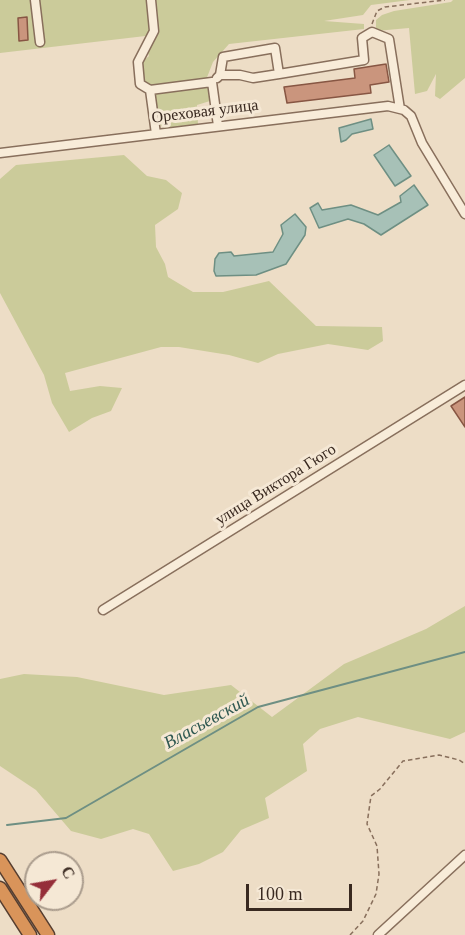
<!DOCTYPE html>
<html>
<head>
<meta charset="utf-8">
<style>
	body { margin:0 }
	#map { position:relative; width:465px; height:935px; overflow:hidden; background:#edddc6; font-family:Georgia,serif }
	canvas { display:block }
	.north { position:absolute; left:24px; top:851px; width:60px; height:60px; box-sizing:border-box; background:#f5e8d5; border:2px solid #aa9c8d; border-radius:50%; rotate:59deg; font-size:16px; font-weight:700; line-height:24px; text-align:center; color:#392920 }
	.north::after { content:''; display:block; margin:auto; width:21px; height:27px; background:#952e39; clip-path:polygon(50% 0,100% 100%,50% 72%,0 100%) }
	.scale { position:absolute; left:246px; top:884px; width:106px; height:27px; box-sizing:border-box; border:3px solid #392920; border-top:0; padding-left:8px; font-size:18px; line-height:21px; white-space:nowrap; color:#392920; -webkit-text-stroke:4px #f5e8d5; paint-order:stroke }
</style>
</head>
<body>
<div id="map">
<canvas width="465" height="935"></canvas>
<div class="north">С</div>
<div class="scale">100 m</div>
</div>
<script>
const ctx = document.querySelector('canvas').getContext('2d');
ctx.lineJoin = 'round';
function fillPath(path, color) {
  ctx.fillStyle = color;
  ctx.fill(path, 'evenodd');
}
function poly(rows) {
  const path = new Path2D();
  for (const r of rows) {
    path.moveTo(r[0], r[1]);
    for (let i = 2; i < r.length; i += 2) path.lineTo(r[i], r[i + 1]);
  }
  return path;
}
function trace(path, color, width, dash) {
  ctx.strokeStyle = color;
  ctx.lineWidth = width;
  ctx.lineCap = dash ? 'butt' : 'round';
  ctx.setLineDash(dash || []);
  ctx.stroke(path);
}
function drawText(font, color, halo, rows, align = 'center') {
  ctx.font = font + ' Georgia,serif';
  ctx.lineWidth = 6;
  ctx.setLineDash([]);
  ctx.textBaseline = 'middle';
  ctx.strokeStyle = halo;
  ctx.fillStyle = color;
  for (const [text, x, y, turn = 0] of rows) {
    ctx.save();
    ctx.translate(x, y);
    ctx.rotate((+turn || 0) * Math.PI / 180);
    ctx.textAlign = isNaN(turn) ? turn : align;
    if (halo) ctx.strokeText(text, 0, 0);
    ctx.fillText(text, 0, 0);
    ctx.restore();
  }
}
fillPath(poly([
	[0,0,410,0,371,5,363,15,324,21,364,24,364,29,229,44,213,62,206,80,148,85,144,82,142,62,149,56,147,50,154,35,0,53],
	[453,0,465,0,465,78,440,99,435,96,436,74,427,91,415,94,409,28,376,31,376,20,382,15,394,11,451,2],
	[207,85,210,101,197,105,198,125,164,128,159,124,155,95,161,90],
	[124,155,147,176,166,180,182,193,178,209,155,225,156,247,165,264,168,277,193,292,223,292,269,281,316,326,382,327,383,341,368,350,328,344,278,354,258,363,229,355,179,347,161,347,65,373,70,391,100,386,122,388,111,411,92,418,69,432,52,403,44,375,0,293,0,179,16,165],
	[465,606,465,732,450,739,358,717,320,729,303,744,307,771,265,798,269,818,241,830,223,852,199,864,173,871,149,834,133,829,101,839,71,831,36,790,0,766,0,679,24,674,77,677,164,695,231,685,272,717,344,664,426,629]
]), '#cbcb9a');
const water = poly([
	[371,119,373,129,352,134,346,140,341,142,339,128,371,119],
	[389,145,411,176,395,186,374,155,389,145],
	[414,185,428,205,381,235,364,224,348,219,319,228,310,208,318,203,322,210,351,205,378,215,401,202,400,196,414,185],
	[295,214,306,227,305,235,286,264,256,275,216,276,214,271,215,259,219,253,231,252,234,256,273,252,283,234,281,225,295,214]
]);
fillPath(water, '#a7c1b7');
trace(water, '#6e8f83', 1.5);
trace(poly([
	[7,825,66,818,258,707,465,652]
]), '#6e8f83', 2);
const building = poly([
	[27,17,28,40,19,41,18,18,27,17],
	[386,64,389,82,370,85,371,93,287,103,284,87,355,78,354,69,386,64],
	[465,397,465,427,451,406,465,397]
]);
fillPath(building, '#ca957d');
trace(building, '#875643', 1.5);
const minor = poly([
	[35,0,40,42],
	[151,0,154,31,138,62,140,84,150,90,156,134],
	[220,75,223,57,275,48,279,74,364,60,362,38,372,32,389,39,400,109],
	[217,78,220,75,240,75,253,78,279,74],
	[150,90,212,82,218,126],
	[0,153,388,106,404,110,411,116,422,143,465,214],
	[103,610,465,385],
	[378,935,465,855]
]);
const highway = poly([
	[0,860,48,935],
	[0,888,30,935]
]);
trace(minor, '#886f5c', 11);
trace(highway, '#563e30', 15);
trace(poly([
	[372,24,377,11,385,7,445,0],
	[350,935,363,921,376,894,379,874,377,846,367,824,371,796,380,789,403,761,439,755,459,760,465,764]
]), '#886f5c', 1.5, [4.5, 3]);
trace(minor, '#f8ecd9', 8);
trace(highway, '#d9945a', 12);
drawText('16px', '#392920', '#f5e8d5', [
	["Ореховая улица",205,112,-7],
	["улица Виктора Гюго",276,485,-32]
]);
drawText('italic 18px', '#2f5851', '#f5e8d5', [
	["Власьевский",207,722,-29]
]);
</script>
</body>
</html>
